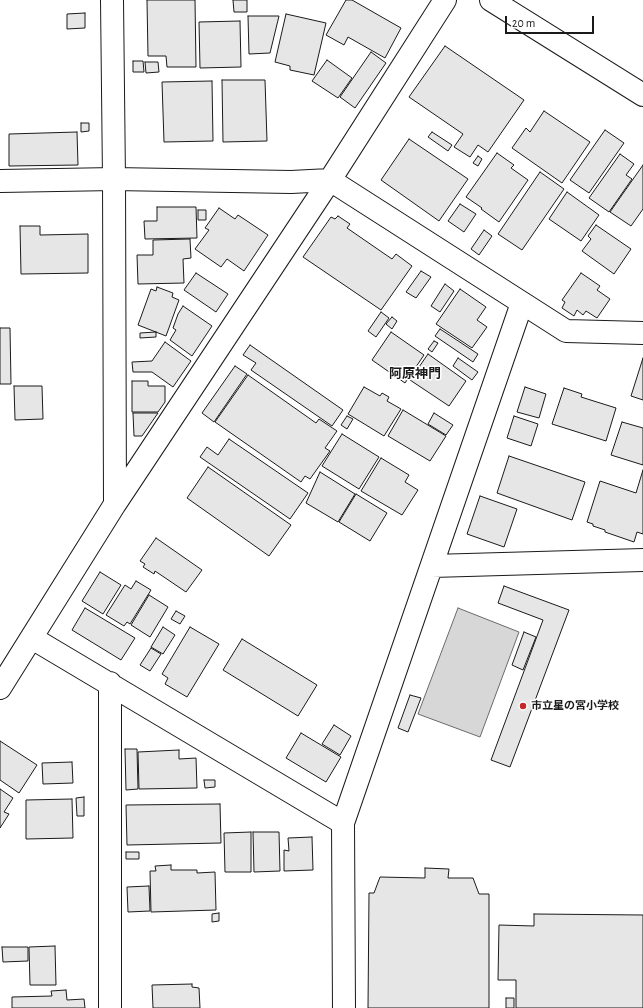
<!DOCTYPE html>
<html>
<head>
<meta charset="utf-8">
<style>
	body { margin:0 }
	#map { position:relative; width:643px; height:1008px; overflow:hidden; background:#fff; font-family:"Alegreya Sans",sans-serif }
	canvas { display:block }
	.scale { position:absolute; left:505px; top:16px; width:89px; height:18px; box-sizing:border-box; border:2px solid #1a1a1a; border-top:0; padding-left:5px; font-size:12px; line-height:14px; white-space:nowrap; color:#1a1a1a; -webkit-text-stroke:3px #fff; paint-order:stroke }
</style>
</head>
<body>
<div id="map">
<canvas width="643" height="1008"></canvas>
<div class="scale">20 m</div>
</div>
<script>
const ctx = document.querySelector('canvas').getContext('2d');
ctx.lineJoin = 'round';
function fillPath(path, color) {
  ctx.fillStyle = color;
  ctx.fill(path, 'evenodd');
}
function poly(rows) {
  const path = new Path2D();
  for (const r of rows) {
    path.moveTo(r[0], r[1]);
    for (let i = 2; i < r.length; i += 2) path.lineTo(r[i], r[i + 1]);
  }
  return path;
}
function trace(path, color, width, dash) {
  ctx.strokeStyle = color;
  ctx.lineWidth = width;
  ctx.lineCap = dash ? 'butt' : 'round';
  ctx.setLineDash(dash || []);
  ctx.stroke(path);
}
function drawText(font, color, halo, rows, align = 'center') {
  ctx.font = font + ' "Alegreya Sans","Noto Sans JP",sans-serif';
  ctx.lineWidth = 3;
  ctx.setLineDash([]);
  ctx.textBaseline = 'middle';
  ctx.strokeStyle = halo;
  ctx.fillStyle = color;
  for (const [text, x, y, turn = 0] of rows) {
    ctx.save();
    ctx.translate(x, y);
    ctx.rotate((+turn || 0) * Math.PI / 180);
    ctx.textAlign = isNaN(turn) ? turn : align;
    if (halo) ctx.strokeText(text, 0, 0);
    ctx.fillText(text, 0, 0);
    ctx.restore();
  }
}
const water = poly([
	[458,608,519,632,480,737,418,714,458,608]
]);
fillPath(water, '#d7d7d7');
trace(water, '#6a6a6a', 1);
const building = poly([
	[147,0,195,0,196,67,167,67,166,56,148,56,147,0],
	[233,0,247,0,247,12,234,12,233,0],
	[346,0,352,0,401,28,385,58,348,37,344,45,326,35,346,0],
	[85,13,85,28,67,29,67,14,85,13],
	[286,14,326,23,314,75,290,70,290,66,275,62,286,14],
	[248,16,279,16,270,53,249,54,248,16],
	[240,21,241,67,200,68,199,22,240,21],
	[445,46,524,100,488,152,478,145,470,157,454,147,463,134,409,97,445,46],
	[371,52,386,63,355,108,340,97,371,52],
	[327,60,352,78,338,98,312,81,327,60],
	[133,61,143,61,144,72,133,72,133,61],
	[145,62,158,62,159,72,146,73,145,62],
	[222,80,265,80,267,141,223,142,222,80],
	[212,81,213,141,164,142,162,82,212,81],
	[544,111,590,142,562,183,512,148,526,128,530,132,544,111],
	[81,123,89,123,89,131,81,132,81,123],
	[605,130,624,143,589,193,570,180,605,130],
	[77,132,78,165,9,166,9,134,77,132],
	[432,132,452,145,448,151,428,137,432,132],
	[409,139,468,179,439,221,381,180,409,139],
	[497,153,514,165,511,168,528,180,499,222,481,209,482,208,466,197,497,153],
	[620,154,634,164,626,175,632,179,609,212,589,198,620,154],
	[478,156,482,159,478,166,473,163,478,156],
	[643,165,643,209,631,226,610,212,643,165],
	[540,172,564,189,522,250,498,234,540,172],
	[567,192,599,215,581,241,549,219,567,192],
	[460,204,476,214,464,232,448,221,460,204],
	[157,207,196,207,197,238,145,239,144,221,157,221,157,207],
	[219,208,235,219,238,215,268,235,244,271,227,259,221,267,195,249,209,230,205,228,219,208],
	[198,210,206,210,206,220,198,220,198,210],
	[338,216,350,224,347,228,392,259,396,254,412,266,381,310,303,257,331,217,335,219,338,216],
	[596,225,631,249,614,274,582,251,591,239,588,236,596,225],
	[20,226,40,226,40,235,88,234,88,273,21,274,20,226],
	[484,230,492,236,479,255,471,249,484,230],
	[190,239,191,258,183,259,184,283,138,284,137,255,153,255,153,240,190,239],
	[421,271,431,277,416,298,406,292,421,271],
	[196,273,228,294,216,312,184,290,196,273],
	[581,273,600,286,597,290,610,299,597,318,586,311,583,315,577,310,574,316,562,308,565,302,562,300,581,273],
	[445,284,454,291,440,312,431,306,445,284],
	[157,287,173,293,172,297,179,300,166,336,138,325,151,289,156,291,157,287],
	[460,289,486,307,477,320,487,327,472,348,436,324,460,289],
	[183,306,212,326,192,356,170,340,176,330,173,328,178,314,183,306],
	[381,312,389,318,376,337,368,331,381,312],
	[392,317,397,321,392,329,386,324,392,317],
	[0,328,10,328,11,384,0,384,0,328],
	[440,329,478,354,473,362,435,336,440,329],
	[156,332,156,337,140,338,140,333,156,332],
	[391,332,424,355,405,383,372,360,391,332],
	[434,341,438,343,432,352,428,349,434,341],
	[165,342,191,361,173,387,152,372,133,372,132,362,152,361,165,342],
	[250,345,343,410,332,426,251,370,256,363,243,355,250,345],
	[428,354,466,381,449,406,410,380,428,354],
	[458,358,478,372,472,380,453,366,458,358],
	[643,358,643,400,631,396,643,358],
	[235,366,247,374,214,422,202,413,235,366],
	[248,375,316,423,319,419,337,431,325,448,330,451,310,479,305,476,301,482,215,422,248,375],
	[132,381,148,381,148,386,165,386,165,402,158,412,132,412,132,381],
	[14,386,42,386,43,419,15,420,14,386],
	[364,387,380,396,382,393,389,397,387,401,401,409,384,436,348,414,364,387],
	[525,387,546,394,539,418,517,412,525,387],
	[564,388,582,394,581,397,616,408,606,441,552,424,564,388],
	[403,410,446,436,430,461,388,436,403,410],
	[133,413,158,413,142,436,134,436,133,413],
	[434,413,453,425,446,435,428,424,434,413],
	[347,416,353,419,347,429,341,425,347,416],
	[514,416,538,424,531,446,507,438,514,416],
	[622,422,643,428,643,465,611,455,622,422],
	[342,434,379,457,359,489,322,466,342,434],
	[229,439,308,493,290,519,200,457,207,447,218,455,229,439],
	[509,456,585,482,572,520,497,493,509,456],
	[381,458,409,475,405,482,418,490,402,515,361,491,381,458],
	[208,467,291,525,269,556,187,498,208,467],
	[643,470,643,534,637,532,634,542,605,532,605,530,593,526,593,524,587,522,600,481,636,493,643,470],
	[320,472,355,494,338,522,306,503,320,472],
	[356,494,387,513,370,541,339,522,356,494],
	[480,496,517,509,504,547,467,534,480,496],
	[156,538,202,570,186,592,155,571,154,574,143,567,145,564,140,561,156,538],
	[100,572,121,585,103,614,82,601,100,572],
	[136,581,151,590,130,624,127,622,124,626,106,615,125,585,131,589,136,581],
	[504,586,569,610,510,767,491,760,543,620,498,603,504,586],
	[149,595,168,607,150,637,131,625,149,595],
	[85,608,135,638,121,660,72,630,85,608],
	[176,611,185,616,180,624,171,619,176,611],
	[163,627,175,635,163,654,151,647,163,627],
	[190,627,219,644,187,697,165,684,168,678,162,674,190,627],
	[524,632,536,637,523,670,512,665,524,632],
	[242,639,317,685,298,716,223,670,242,639],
	[151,648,161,654,150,671,140,665,151,648],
	[410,695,421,698,408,732,398,728,410,695],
	[334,725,351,736,340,755,322,744,334,725],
	[301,733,341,757,326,782,286,758,301,733],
	[0,741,37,765,19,793,0,780,0,741],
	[125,749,137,749,138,789,126,790,125,749],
	[179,750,179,759,196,758,197,788,139,789,138,752,179,750],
	[72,762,73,783,43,784,42,763,72,762],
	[204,780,215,780,215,787,205,788,204,780],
	[0,789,13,798,4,812,9,814,0,828,0,789],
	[84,797,84,816,77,816,76,798,84,797],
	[72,799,73,838,26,839,26,800,72,799],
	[220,804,221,843,127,845,126,805,220,804],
	[251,832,251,872,225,872,224,833,251,832],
	[253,832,279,832,280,871,254,872,253,832],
	[312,837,313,870,284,871,284,850,289,851,288,838,312,837],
	[126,852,139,852,139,859,126,859,126,852],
	[171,865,171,870,197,870,197,873,215,872,216,910,151,912,150,871,156,871,155,866,171,865],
	[425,868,449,869,448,878,473,878,479,894,489,894,489,1008,368,1008,369,893,374,893,380,877,425,878,425,868],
	[149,886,150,911,128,912,127,887,149,886],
	[219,913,219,921,212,922,212,914,219,913],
	[534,914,643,915,643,1008,516,1008,516,980,498,980,499,925,534,926,534,914],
	[55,946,56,985,30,985,29,947,55,946],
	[2,947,28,947,28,961,3,962,2,947],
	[192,984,192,987,199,988,200,1008,153,1008,152,985,192,984],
	[66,990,67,1000,84,999,85,1008,12,1008,12,997,52,996,51,991,66,990],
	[506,998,514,998,514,1008,506,1008,506,998]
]);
fillPath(building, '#e6e6e6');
trace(building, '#1a1a1a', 1);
const minor = poly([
	[112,0,114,179,115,504],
	[491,0,643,95],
	[0,181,114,179,291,182,330,180,566,331,643,333],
	[432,566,643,560],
	[32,638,343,823],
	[0,688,115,504,330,180,445,0],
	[110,1008,110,683],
	[344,1008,343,823,522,303]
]);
trace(minor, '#1a1a1a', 24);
trace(minor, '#fff', 22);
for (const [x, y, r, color] of [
	[523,706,4,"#c62828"]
]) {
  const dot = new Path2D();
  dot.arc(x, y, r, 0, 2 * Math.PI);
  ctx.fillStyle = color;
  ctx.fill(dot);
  trace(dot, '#fff', 1.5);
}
drawText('bold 11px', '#1a1a1a', '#fff', [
	["市立星の宮小学校",531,706]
], 'left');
drawText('bold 13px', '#1a1a1a', '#fff', [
	["阿原神門",415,374]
]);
</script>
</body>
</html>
